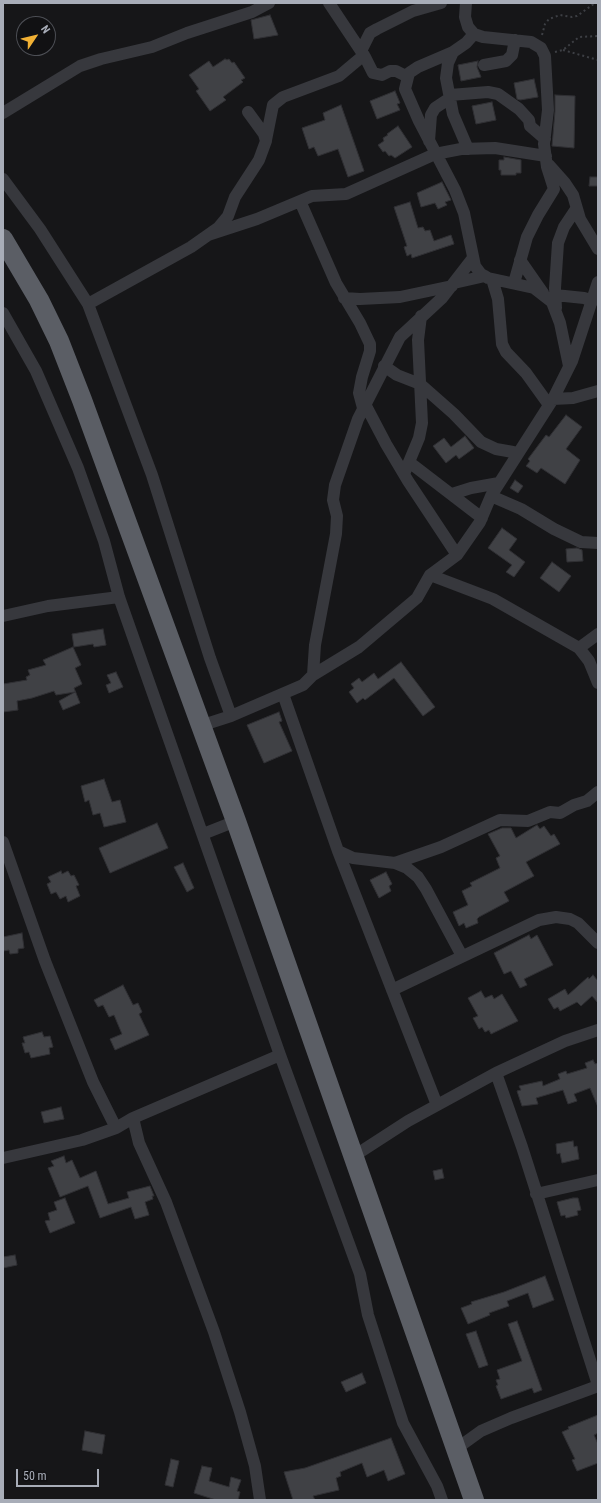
<!DOCTYPE html>
<html>
<head>
<meta charset="utf-8">
<style>
	body { margin:0 }
	#map { position:relative; width:601px; height:1503px; overflow:hidden; background:#161618; font-family:"Roboto Condensed",sans-serif }
	canvas { display:block }
	.frame { position:absolute; inset:0; border:4px solid #a8adb8; pointer-events:none }
	.north { position:absolute; left:16px; top:16px; width:40px; height:40px; box-sizing:border-box; background:#111113; border:1px solid #4d4f55; border-radius:50%; rotate:55deg; font-size:11px; font-weight:700; line-height:16px; text-align:center; color:#a8adb8 }
	.north::after { content:''; display:block; margin:auto; width:14px; height:18px; background:#f2b134; clip-path:polygon(50% 0,100% 100%,50% 72%,0 100%) }
	.scale { position:absolute; left:16px; top:1469px; width:83px; height:18px; box-sizing:border-box; border:2px solid #a8adb8; border-top:0; padding-left:5px; font-size:12px; line-height:14px; white-space:nowrap; color:#a8adb8; -webkit-text-stroke:3px #111113; paint-order:stroke }
</style>
</head>
<body>
<div id="map">
<canvas width="601" height="1503"></canvas>
<div class="frame"></div>
<div class="north">N</div>
<div class="scale">50 m</div>
</div>
<script>
const ctx = document.querySelector('canvas').getContext('2d');
ctx.lineJoin = 'round';
function fillPath(path, color) {
  ctx.fillStyle = color;
  ctx.fill(path, 'evenodd');
}
function poly(rows) {
  const path = new Path2D();
  for (const r of rows) {
    path.moveTo(r[0], r[1]);
    for (let i = 2; i < r.length; i += 2) path.lineTo(r[i], r[i + 1]);
  }
  return path;
}
function trace(path, color, width, dash) {
  ctx.strokeStyle = color;
  ctx.lineWidth = width;
  ctx.lineCap = dash ? 'butt' : 'round';
  ctx.setLineDash(dash || []);
  ctx.stroke(path);
}
const building = poly([
	[270,15,278,35,254,39,251,20,270,15],
	[225,59,227,60,229,59,232,63,234,62,245,78,241,80,243,82,223,97,226,100,210,111,196,91,199,89,189,75,209,61,213,67,225,59],
	[478,61,477,67,481,77,461,81,458,65,478,61],
	[534,79,538,97,520,100,517,99,514,83,534,79],
	[395,91,400,103,397,104,400,110,377,119,370,101,395,91],
	[555,95,575,96,574,148,552,146,555,111,555,95],
	[492,102,496,120,476,124,472,106,492,102],
	[341,105,364,171,348,177,338,149,318,156,314,147,309,149,302,128,325,120,323,113,341,105],
	[398,126,412,147,395,158,391,155,389,156,385,151,383,152,378,145,384,141,383,138,388,135,387,134,398,126],
	[504,157,521,160,521,173,516,173,516,175,501,175,501,170,499,170,499,160,504,160,504,157],
	[590,177,598,177,598,186,589,186,590,177],
	[442,182,451,200,445,202,447,205,438,209,435,203,421,207,417,193,442,182],
	[410,202,418,228,423,227,425,231,430,230,434,241,451,235,454,244,412,258,411,254,407,256,404,247,407,246,394,207,410,202],
	[566,415,582,427,566,449,580,460,565,484,541,468,537,473,526,466,530,461,528,459,546,435,549,437,566,415],
	[465,436,474,448,459,459,456,455,446,463,433,446,444,438,451,447,465,436],
	[515,480,523,486,518,493,510,488,515,480],
	[502,528,517,539,509,550,525,562,514,577,506,572,512,565,488,548,502,528],
	[577,548,582,550,583,561,567,562,566,549,577,548],
	[552,562,571,576,559,592,540,578,552,562],
	[103,629,106,645,94,647,93,644,74,647,72,634,103,629],
	[73,647,81,665,75,668,82,684,74,688,80,703,63,710,59,701,75,692,56,695,54,691,32,698,17,701,18,710,3,712,3,684,27,680,26,677,30,675,28,670,46,665,43,660,73,647],
	[401,662,435,707,423,716,394,678,365,700,363,698,357,703,349,692,354,688,351,684,359,678,362,682,374,673,378,679,401,662],
	[116,672,123,687,109,693,106,685,111,683,107,675,116,672],
	[279,712,282,721,279,722,292,751,264,763,247,725,279,712],
	[104,779,112,802,120,800,126,822,104,827,100,813,93,815,89,800,85,802,81,786,104,779],
	[157,823,168,848,110,873,99,848,157,823],
	[537,825,540,829,544,826,551,836,554,834,560,844,526,862,534,876,504,892,509,901,479,917,477,919,478,923,466,928,464,923,459,926,453,912,468,905,462,891,472,886,470,883,500,868,496,858,500,856,488,834,502,828,511,828,516,838,537,825],
	[183,863,194,888,187,892,174,867,183,863],
	[61,871,62,874,68,871,71,876,74,875,79,885,76,886,80,896,68,902,66,896,60,899,56,892,51,894,47,884,51,882,48,877,61,871],
	[386,872,392,884,389,886,391,891,379,898,370,880,386,872],
	[22,933,24,948,18,949,18,953,10,954,9,950,3,951,3,937,22,933],
	[529,935,531,939,537,935,553,965,524,979,527,985,520,988,511,971,504,974,494,953,529,935],
	[593,975,598,981,598,1003,592,996,581,1006,577,1002,560,1011,558,1007,554,1009,548,999,565,989,568,995,588,977,589,979,593,975],
	[123,985,133,1005,138,1003,142,1012,139,1014,149,1035,115,1050,110,1039,122,1034,114,1015,109,1017,103,1005,98,1007,94,1000,123,985],
	[481,991,485,998,492,995,494,999,502,994,518,1021,491,1034,489,1030,485,1032,482,1027,479,1029,473,1018,478,1016,468,998,481,991],
	[42,1032,44,1037,50,1036,53,1047,49,1048,50,1054,31,1058,29,1052,25,1053,22,1043,25,1043,23,1037,42,1032],
	[593,1060,595,1064,598,1063,598,1107,590,1088,574,1094,577,1101,568,1104,563,1090,536,1098,538,1104,522,1106,517,1091,521,1090,519,1086,542,1081,543,1086,560,1079,558,1074,566,1071,567,1074,587,1068,585,1063,593,1060],
	[61,1107,64,1119,44,1123,41,1112,61,1107],
	[573,1141,574,1147,577,1146,579,1159,562,1163,560,1153,557,1154,556,1144,573,1141],
	[64,1156,66,1163,72,1160,80,1178,96,1171,108,1204,129,1198,127,1192,150,1186,154,1196,152,1196,153,1199,145,1202,149,1215,135,1219,131,1207,100,1218,88,1186,60,1197,48,1168,54,1166,51,1161,64,1156],
	[442,1169,444,1178,435,1180,433,1171,442,1169],
	[65,1198,75,1223,50,1233,45,1221,50,1220,48,1213,57,1210,54,1202,65,1198],
	[573,1198,578,1198,581,1210,577,1211,578,1215,566,1218,565,1215,561,1216,557,1202,573,1198],
	[15,1255,17,1265,3,1268,3,1257,15,1255],
	[545,1276,554,1300,533,1308,528,1293,507,1301,509,1306,489,1313,490,1315,468,1324,461,1308,472,1304,471,1302,504,1292,545,1276],
	[517,1321,542,1390,534,1393,532,1388,501,1399,496,1386,498,1385,496,1380,500,1379,497,1370,522,1361,508,1324,517,1321],
	[476,1331,488,1365,479,1368,466,1334,476,1331],
	[362,1373,366,1383,346,1392,341,1382,362,1373],
	[598,1415,598,1433,594,1435,598,1444,598,1463,577,1471,572,1460,575,1459,562,1432,569,1429,568,1427,598,1415],
	[85,1431,105,1435,102,1454,82,1450,85,1431],
	[391,1438,405,1474,388,1481,384,1470,367,1477,362,1463,340,1472,341,1476,336,1478,339,1490,313,1496,315,1500,293,1500,284,1472,305,1468,391,1438],
	[171,1459,179,1461,173,1487,165,1485,171,1459],
	[202,1466,212,1468,209,1481,229,1487,231,1477,241,1480,237,1491,240,1492,238,1500,216,1500,194,1493,202,1466]
]);
fillPath(building, '#404145');
trace(building, '#303034', 1);
trace(poly([
	[542,35,545,24,549,19,560,15,572,17,577,16,595,3],
	[563,50,598,60],
	[555,52,563,50,579,37,598,36]
]), '#3d3f44', 2, [2, 3]);
trace(poly([
	[329,3,365,57,373,73,382,75,390,71,396,71,408,77],
	[466,3,465,17,468,27,474,34,483,37,531,42,541,48,545,56,548,110,544,144,547,167,554,189,538,215,527,237,514,283],
	[474,34,466,43,453,52,418,67,409,73,405,89,419,121,455,190,464,213,475,266,481,274,488,278,534,288,552,302,560,323,569,366],
	[361,51,370,33,377,29,413,11,441,3],
	[453,52,448,63,446,78,453,114,468,149],
	[484,65,506,61,512,55,515,40],
	[450,95,488,92,498,94,519,109,529,120,530,126,545,139],
	[3,113,80,66,101,59,152,47,187,33,252,12,269,3],
	[266,140,273,105,283,97,339,76,364,55],
	[429,141,431,115,435,108,450,98],
	[549,165,565,183,573,195,580,219,598,249],
	[3,179,40,229,88,304,152,475,210,658,231,716],
	[300,201,336,283,360,323,370,344,370,351,362,377,359,393,363,408],
	[208,235,257,219,312,196,346,194,435,154,461,149,495,148,546,156],
	[520,260,543,293],
	[492,279,498,299,502,344,506,352,526,373,549,405],
	[454,283,485,276],
	[555,295,584,298,593,301],
	[344,298,360,299,400,297,452,286],
	[88,304,191,247,218,228,228,216,235,197,259,160,266,141,264,134,248,112],
	[556,308,555,288,558,243,564,227,576,209],
	[3,313,36,371,78,468,104,541,119,597,280,1055,360,1274,368,1315,403,1423,437,1486,442,1500],
	[384,366,397,375,420,384,454,414,481,442,496,449,513,452],
	[553,399,573,398,598,391],
	[365,404,386,444,408,481,457,555],
	[409,462,482,518],
	[404,474,419,438,422,423,418,340,421,316],
	[452,494,471,488,499,483],
	[491,496,521,509,554,529,581,542,598,543],
	[430,575,493,599,579,648,589,661,598,683],
	[3,616,48,606,119,597],
	[579,648,598,634],
	[313,675,315,645,336,534,337,516,333,500,335,485,358,419,400,337,442,298,473,258],
	[283,694,338,851,437,1105],
	[200,726,231,716,303,685,313,675,359,647,417,598,430,575,457,555,480,522,491,496,553,399,572,361,598,282],
	[203,834,236,821],
	[3,842,45,961,93,1082,116,1128],
	[338,851,353,858,395,863,407,868,418,877,426,889,462,956],
	[395,863,441,847,500,820,528,821,550,812,560,813,574,805,587,801,598,792],
	[392,990,539,920,556,917,570,919,578,923,598,943],
	[496,1073,522,1147,598,1385],
	[133,1118,139,1143,166,1202,214,1332,240,1412,255,1466,260,1500],
	[354,1156,408,1121,496,1073,565,1041,598,1030],
	[3,1158,82,1140,116,1128,133,1118,280,1055],
	[536,1194,598,1180],
	[456,1449,481,1431,511,1418,598,1386]
]), '#37383d', 12);
trace(poly([
	[3,239,39,300,59,341,82,400,236,821,474,1500]
]), '#5b5e65', 20);
</script>
</body>
</html>
